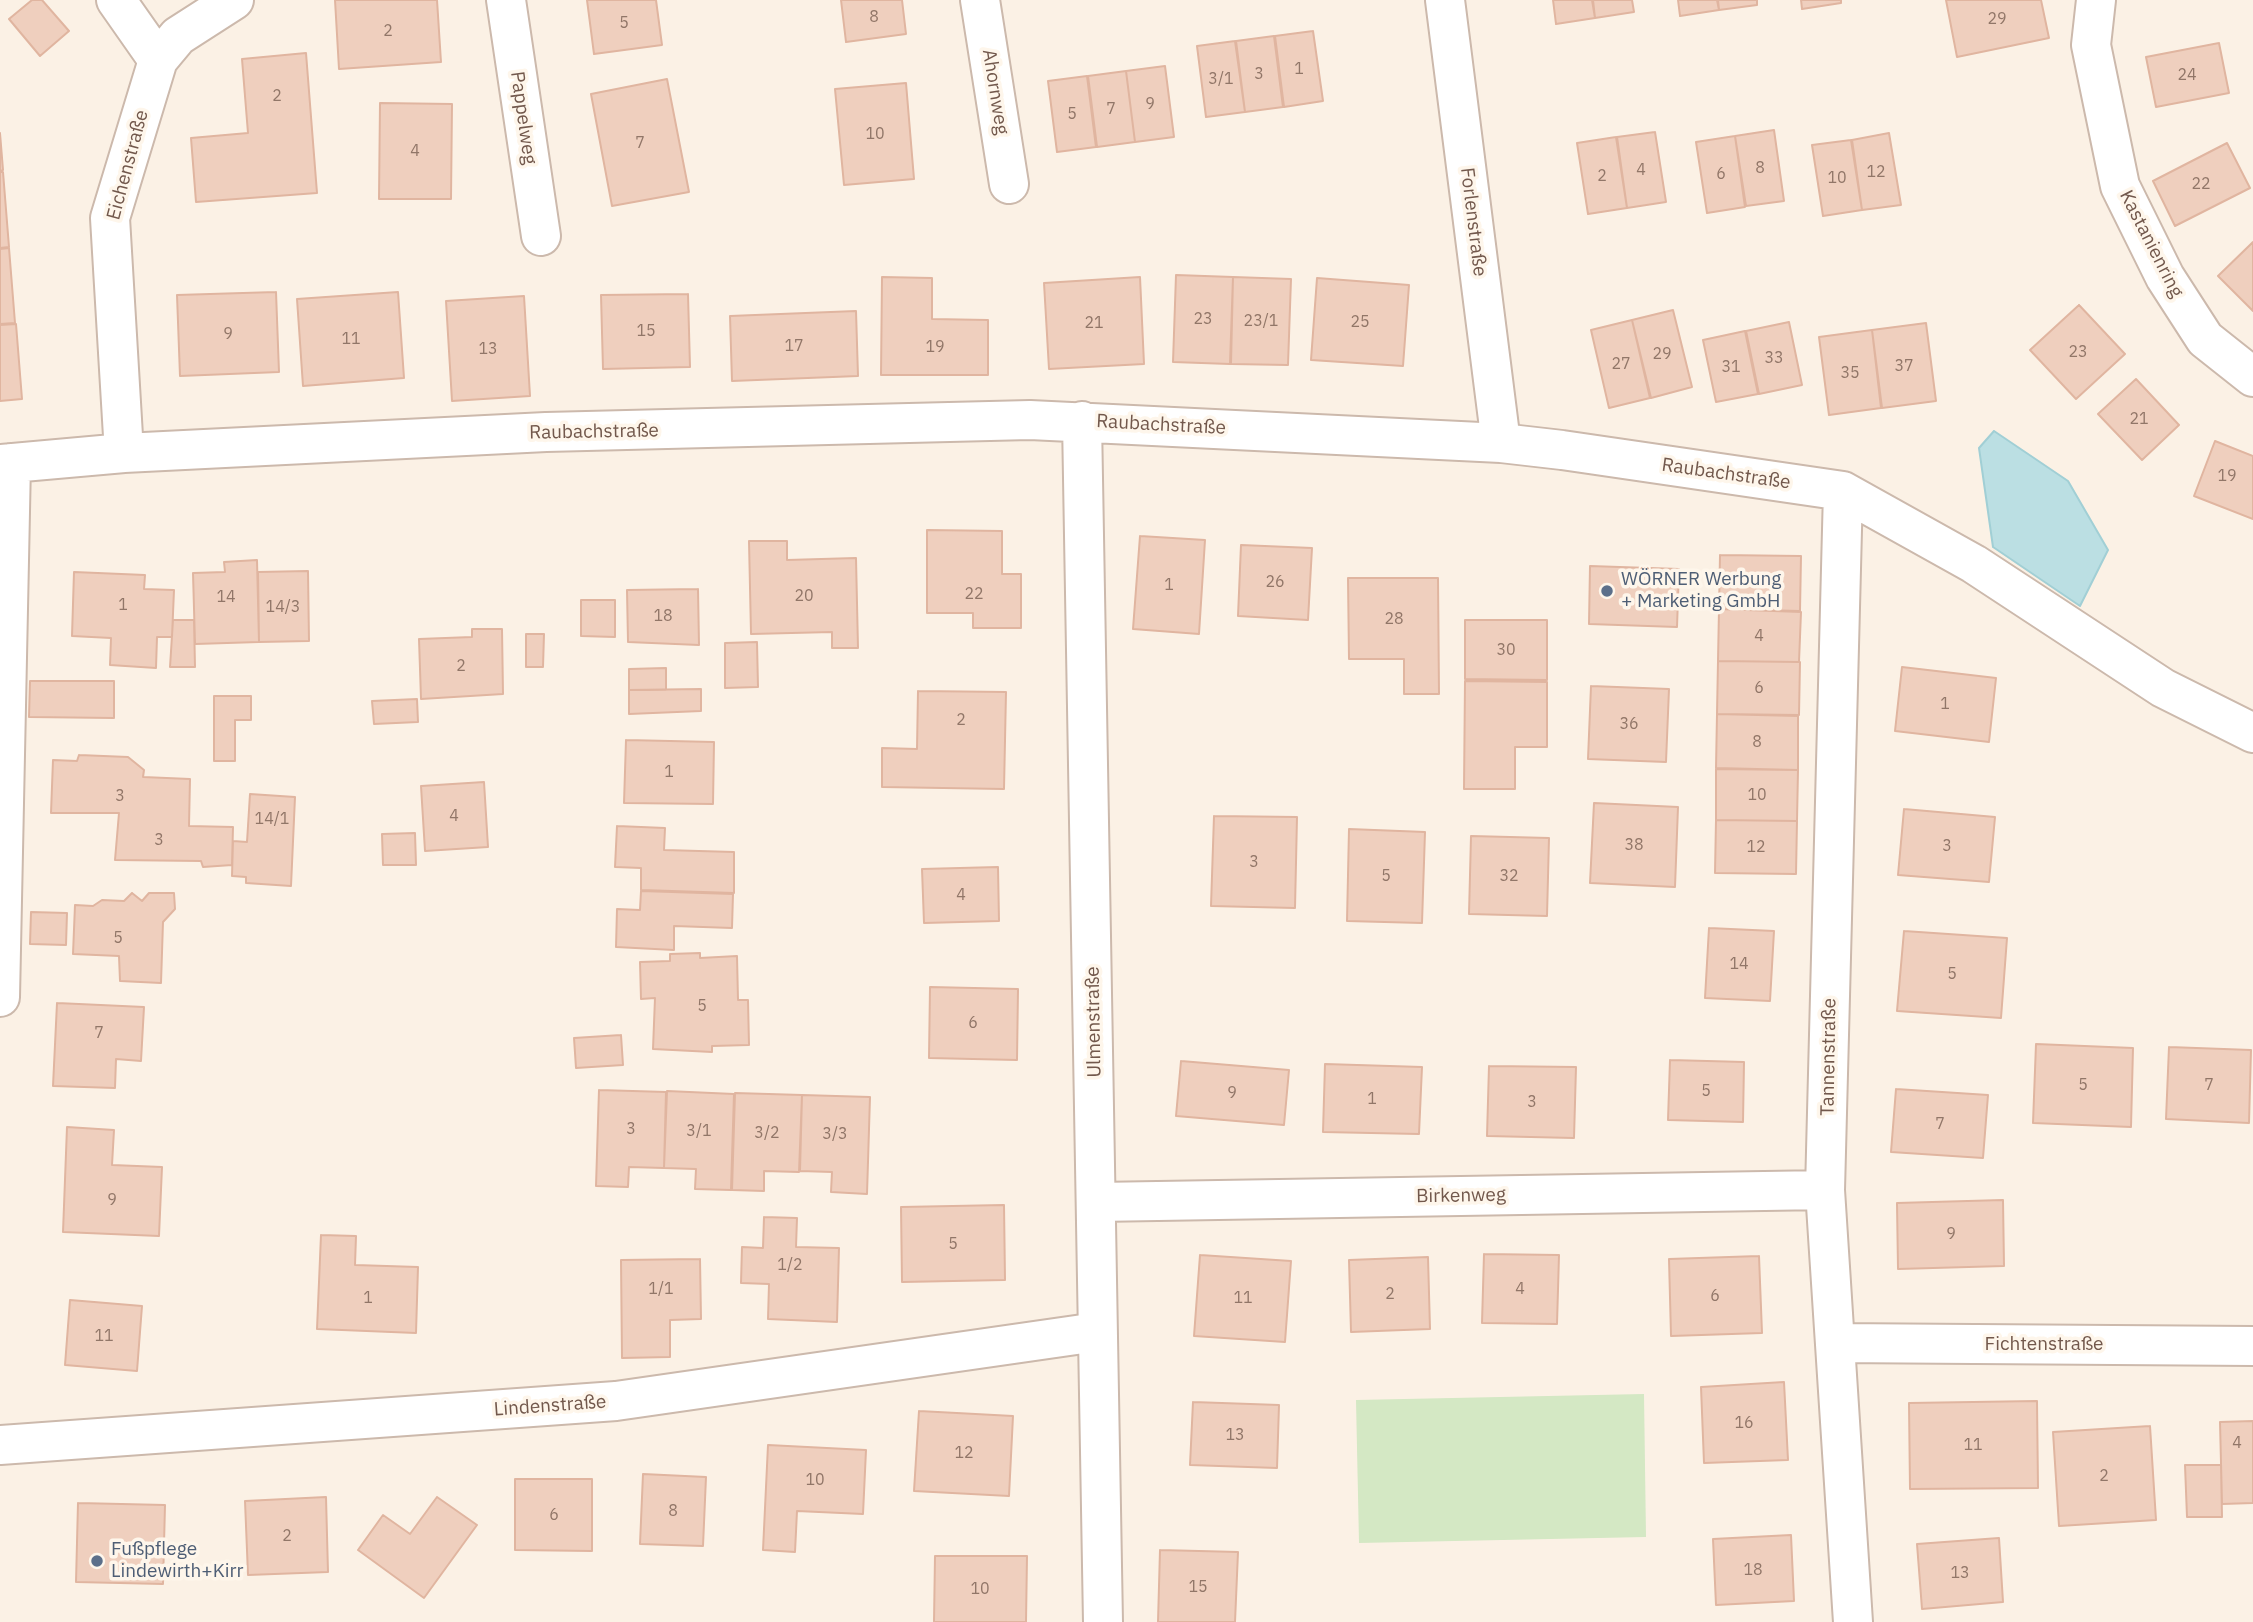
<!DOCTYPE html>
<html>
<head>
<meta charset="utf-8">
<style>
	body { margin:0 }
	canvas { display:block; background:#fbf1e5 }
</style>
</head>
<body>
<canvas width="2253" height="1622"></canvas>
<script>
const ctx = document.querySelector('canvas').getContext('2d');
ctx.lineJoin = 'round';
function fillPath(path, color) {
  ctx.fillStyle = color;
  ctx.fill(path, 'evenodd');
}
function poly(rows) {
  const path = new Path2D();
  for (const r of rows) {
    path.moveTo(r[0], r[1]);
    for (let i = 2; i < r.length; i += 2) path.lineTo(r[i], r[i + 1]);
  }
  return path;
}
function trace(path, color, width, dash) {
  ctx.strokeStyle = color;
  ctx.lineWidth = width;
  ctx.lineCap = dash ? 'butt' : 'round';
  ctx.setLineDash(dash || []);
  ctx.stroke(path);
}
function drawText(font, color, halo, rows, align = 'center') {
  ctx.font = font + ' "IBM Plex Sans",sans-serif';
  ctx.lineWidth = 7;
  ctx.setLineDash([]);
  ctx.textBaseline = 'middle';
  ctx.strokeStyle = halo;
  ctx.fillStyle = color;
  for (const [text, x, y, turn = 0] of rows) {
    ctx.save();
    ctx.translate(x, y);
    ctx.rotate((+turn || 0) * Math.PI / 180);
    ctx.textAlign = isNaN(turn) ? turn : align;
    if (halo) ctx.strokeText(text, 0, 0);
    ctx.fillText(text, 0, 0);
    ctx.restore();
  }
}
fillPath(poly([
	[1644,1394,1646,1537,1359,1543,1356,1400]
]), '#d4e8c4');
const water = poly([
	[1994,431,2068,481,2108,550,2080,606,1993,547,1979,448,1994,431]
]);
fillPath(water, '#bbdfe3');
trace(water, '#a1cfd5', 2);
const building = poly([
	[32,0,42,0,69,31,40,56,9,19,32,0],
	[335,0,437,0,441,62,339,69,335,0],
	[587,0,656,0,662,45,594,54,587,0],
	[841,0,902,0,906,34,846,42,841,0],
	[1553,0,1592,0,1595,18,1556,24,1553,0],
	[1593,0,1632,0,1634,12,1595,18,1593,0],
	[1678,0,1717,0,1719,10,1680,16,1678,0],
	[1718,0,1757,0,1757,5,1719,10,1718,0],
	[1801,0,1841,0,1841,3,1802,9,1801,0],
	[1946,0,2041,0,2049,38,1957,57,1946,0],
	[1313,31,1323,101,1284,107,1275,36,1313,31],
	[1274,36,1283,107,1245,112,1236,41,1274,36],
	[1235,41,1245,112,1206,117,1197,46,1235,41],
	[2219,43,2229,93,2156,107,2146,57,2219,43],
	[306,53,317,193,196,202,191,138,248,133,242,59,306,53],
	[1165,66,1174,137,1135,142,1126,71,1165,66],
	[1126,71,1135,142,1097,147,1088,76,1126,71],
	[1087,76,1096,147,1057,152,1048,81,1087,76],
	[667,79,689,192,612,206,591,94,667,79],
	[906,83,914,179,844,185,835,89,906,83],
	[380,103,452,104,451,199,379,199,380,103],
	[1774,130,1784,201,1746,206,1735,136,1774,130],
	[1655,132,1666,202,1627,208,1617,137,1655,132],
	[0,133,3,170,0,171,0,133],
	[1889,133,1901,205,1862,210,1852,140,1889,133],
	[1735,136,1745,207,1707,213,1696,142,1735,136],
	[1616,137,1627,208,1588,214,1577,143,1616,137],
	[1851,140,1862,210,1823,216,1812,145,1851,140],
	[2227,143,2250,188,2175,226,2153,181,2227,143],
	[0,172,3,172,9,247,0,248,0,172],
	[2253,242,2253,311,2218,276,2253,242],
	[9,248,15,323,0,324,0,249,9,248],
	[1176,275,1233,277,1230,364,1173,362,1176,275],
	[882,277,932,278,932,319,988,320,988,375,881,375,882,277],
	[1140,277,1144,364,1049,369,1044,283,1140,277],
	[1233,277,1291,279,1288,365,1231,364,1233,277],
	[1317,278,1409,285,1403,366,1311,360,1317,278],
	[276,292,279,372,180,376,177,295,276,292],
	[398,292,404,378,303,386,297,299,398,292],
	[688,294,690,367,603,369,601,295,688,294],
	[524,296,530,396,452,401,446,301,524,296],
	[2079,305,2125,354,2076,399,2030,350,2079,305],
	[1673,310,1692,387,1651,398,1632,320,1673,310],
	[856,311,858,376,732,381,730,316,856,311],
	[1632,320,1650,398,1609,408,1591,330,1632,320],
	[1789,322,1802,385,1759,394,1746,331,1789,322],
	[1926,323,1936,401,1882,408,1872,330,1926,323],
	[16,324,22,399,0,401,0,325,16,324],
	[1872,330,1881,408,1829,415,1819,337,1872,330],
	[1745,331,1758,394,1716,402,1703,340,1745,331],
	[2136,379,2179,425,2142,460,2098,414,2136,379],
	[2215,441,2253,456,2253,519,2194,496,2215,441],
	[927,530,1002,531,1002,574,1021,574,1021,628,973,628,973,613,927,613,927,530],
	[1140,536,1205,540,1199,634,1133,629,1140,536],
	[749,541,787,541,787,560,856,558,858,648,832,648,832,632,751,634,749,541],
	[1241,545,1312,548,1308,620,1238,616,1241,545],
	[1720,555,1801,556,1800,611,1719,609,1720,555],
	[257,560,259,642,195,644,193,573,225,572,224,562,257,560],
	[1590,566,1679,569,1677,627,1589,624,1590,566],
	[308,571,309,641,259,642,258,572,308,571],
	[74,572,145,575,144,589,174,590,172,637,157,637,156,668,110,665,111,638,72,636,74,572],
	[1348,578,1438,578,1439,694,1404,694,1404,659,1349,659,1348,578],
	[698,589,699,645,628,642,627,590,698,589],
	[581,600,615,600,615,637,581,636,581,600],
	[1719,609,1801,612,1799,662,1718,661,1719,609],
	[173,620,194,620,195,667,170,667,173,620],
	[1465,620,1547,620,1547,680,1465,679,1465,620],
	[472,629,502,629,503,694,421,699,419,639,472,637,472,629],
	[526,634,544,634,543,667,526,667,526,634],
	[757,642,758,687,725,688,725,643,757,642],
	[1718,661,1800,662,1799,715,1717,714,1718,661],
	[1902,667,1996,678,1989,742,1895,731,1902,667],
	[666,668,666,690,629,690,629,669,666,668],
	[30,681,114,681,114,718,29,717,30,681],
	[1465,681,1547,682,1547,747,1515,747,1515,789,1464,789,1465,681],
	[1591,686,1669,689,1666,762,1588,759,1591,686],
	[701,689,701,711,629,714,629,690,701,689],
	[918,691,1006,692,1004,789,882,787,882,748,917,749,918,691],
	[214,696,251,696,251,720,235,720,235,761,214,761,214,696],
	[417,699,418,722,374,724,372,701,417,699],
	[1717,714,1798,716,1798,770,1716,768,1717,714],
	[626,740,714,742,713,804,624,803,626,740],
	[79,755,128,757,144,770,143,777,190,779,189,826,233,827,232,865,203,867,201,861,115,860,119,813,51,813,53,760,77,761,79,755],
	[1716,769,1798,770,1797,821,1716,820,1716,769],
	[484,782,488,847,425,851,421,786,484,782],
	[250,794,295,797,291,886,246,883,246,877,232,876,233,841,247,842,250,794],
	[1594,803,1678,807,1675,887,1590,883,1594,803],
	[1904,809,1995,817,1989,882,1898,875,1904,809],
	[1214,816,1297,817,1295,908,1211,906,1214,816],
	[1716,820,1797,821,1796,874,1715,873,1716,820],
	[617,826,665,828,664,850,734,852,734,893,641,890,641,868,615,867,617,826],
	[1349,829,1425,832,1422,923,1347,921,1349,829],
	[415,833,416,865,383,865,382,834,415,833],
	[1471,836,1549,838,1547,916,1469,914,1471,836],
	[998,867,999,921,924,923,922,869,998,867],
	[641,891,733,894,732,928,674,926,674,950,616,947,617,909,640,910,641,891],
	[132,893,142,901,149,893,174,893,175,909,163,922,161,983,120,981,119,956,73,954,75,905,93,906,102,900,124,901,132,893],
	[31,912,67,913,66,945,30,944,31,912],
	[1709,928,1774,931,1770,1001,1705,998,1709,928],
	[1904,931,2007,938,2001,1018,1897,1011,1904,931],
	[700,953,700,958,737,956,738,1000,748,1000,749,1045,712,1046,712,1052,653,1049,655,998,641,999,640,962,670,961,670,954,700,953],
	[930,987,1018,989,1017,1060,929,1058,930,987],
	[57,1003,144,1007,141,1061,116,1059,115,1088,53,1086,57,1003],
	[621,1035,623,1065,576,1068,574,1038,621,1035],
	[2036,1044,2133,1048,2131,1127,2033,1123,2036,1044],
	[2169,1047,2251,1050,2249,1123,2166,1119,2169,1047],
	[1670,1060,1744,1062,1743,1122,1668,1120,1670,1060],
	[1181,1061,1289,1070,1284,1125,1176,1116,1181,1061],
	[1325,1064,1422,1067,1419,1134,1323,1132,1325,1064],
	[1489,1066,1576,1067,1574,1138,1487,1136,1489,1066],
	[1896,1089,1988,1095,1983,1158,1891,1152,1896,1089],
	[599,1090,666,1092,664,1168,629,1167,628,1187,596,1186,599,1090],
	[667,1091,734,1094,731,1190,695,1189,696,1169,664,1168,667,1091],
	[735,1093,802,1095,799,1172,764,1171,764,1191,732,1190,735,1093],
	[802,1095,870,1097,867,1194,831,1192,832,1172,800,1171,802,1095],
	[67,1127,114,1130,112,1165,162,1167,159,1236,63,1232,67,1127],
	[2003,1200,2004,1266,1898,1269,1897,1203,2003,1200],
	[1004,1205,1005,1280,902,1282,901,1207,1004,1205],
	[764,1217,797,1218,796,1247,839,1248,837,1322,768,1319,769,1284,741,1283,742,1247,763,1248,764,1217],
	[321,1235,356,1236,355,1265,418,1267,416,1333,317,1329,321,1235],
	[1484,1254,1559,1255,1557,1324,1482,1323,1484,1254],
	[1200,1255,1291,1261,1285,1342,1194,1336,1200,1255],
	[1759,1256,1762,1333,1671,1336,1669,1259,1759,1256],
	[1428,1257,1430,1329,1351,1332,1349,1260,1428,1257],
	[700,1259,701,1319,670,1320,670,1357,622,1358,621,1260,700,1259],
	[70,1300,142,1306,137,1371,65,1365,70,1300],
	[1784,1382,1788,1460,1704,1463,1701,1387,1784,1382],
	[2037,1401,2038,1488,1910,1489,1909,1403,2037,1401],
	[1193,1402,1279,1405,1277,1468,1190,1465,1193,1402],
	[919,1411,1013,1416,1009,1496,914,1491,919,1411],
	[2253,1421,2253,1503,2222,1504,2220,1422,2253,1421],
	[2150,1426,2156,1520,2059,1526,2053,1432,2150,1426],
	[768,1445,866,1450,863,1514,797,1511,795,1552,763,1550,768,1445],
	[2185,1465,2221,1465,2222,1517,2187,1517,2185,1465],
	[643,1474,706,1477,703,1546,640,1544,643,1474],
	[515,1479,592,1479,592,1551,515,1550,515,1479],
	[326,1497,328,1572,248,1575,245,1501,326,1497],
	[437,1497,477,1525,424,1598,358,1550,383,1515,410,1534,437,1497],
	[78,1503,165,1505,163,1584,76,1582,78,1503],
	[1791,1535,1794,1601,1716,1605,1713,1539,1791,1535],
	[1999,1538,2003,1602,1922,1609,1917,1544,1999,1538],
	[1160,1550,1238,1552,1235,1622,1158,1622,1160,1550],
	[935,1556,1027,1556,1026,1622,934,1622,935,1556]
]);
fillPath(building, '#efcfbe');
trace(building, '#e0b5a0', 2);
const minor = poly([
	[116,0,158,60],
	[506,0,541,236],
	[980,0,1009,184],
	[1445,0,1501,443],
	[2096,0,2091,45,2120,186,2165,277,2205,339,2253,377],
	[1082,421,1103,1622],
	[124,453,110,218,158,60,178,36,234,0],
	[0,464,124,453,546,432,1030,420,1501,443,1562,450,1843,491,1974,564,2163,688,2253,733],
	[1843,491,1825,1190,1853,1622],
	[0,997,11,463],
	[1097,1202,1825,1190],
	[1836,1343,2253,1346],
	[0,1445,616,1401,1097,1332]
]);
trace(minor, '#ccb9ac', 42);
trace(minor, '#fff', 38);
for (const [x, y, r, color] of [
	[1607,591,7,"#5c6f8a"],
	[97,1561,7,"#5c6f8a"]
]) {
  const dot = new Path2D();
  dot.arc(x, y, r, 0, 2 * Math.PI);
  ctx.fillStyle = color;
  ctx.fill(dot);
  trace(dot, '#fef6eb', 2.5);
}
drawText('16px', '#917668', null, [
	["8",874,17],
	["29",1997,19],
	["5",624,23],
	["2",388,31],
	["1",1299,69],
	["3",1259,74],
	["24",2187,75],
	["3/1",1221,79],
	["2",277,96],
	["9",1150,104],
	["7",1111,109],
	["5",1072,114],
	["10",875,134],
	["7",640,143],
	["4",415,151],
	["8",1760,168],
	["4",1641,170],
	["12",1876,172],
	["6",1721,174],
	["2",1602,176],
	["10",1837,178],
	["22",2201,184],
	["23",1203,319],
	["23/1",1261,321],
	["25",1360,322],
	["21",1094,323],
	["15",646,331],
	["9",228,334],
	["11",351,339],
	["17",794,346],
	["19",935,347],
	["13",488,349],
	["23",2078,352],
	["29",1662,354],
	["33",1774,358],
	["27",1621,364],
	["37",1904,366],
	["31",1731,367],
	["35",1850,373],
	["21",2139,419],
	["19",2227,476],
	["26",1275,582],
	["1",1169,585],
	["22",974,594],
	["20",804,596],
	["14",226,597],
	["1",123,605],
	["14/3",283,607],
	["18",663,616],
	["28",1394,619],
	["4",1759,636],
	["30",1506,650],
	["2",461,666],
	["6",1759,688],
	["1",1945,704],
	["2",961,720],
	["36",1629,724],
	["8",1757,742],
	["1",669,772],
	["10",1757,795],
	["3",120,796],
	["4",454,816],
	["14/1",272,819],
	["3",159,840],
	["38",1634,845],
	["3",1947,846],
	["12",1756,847],
	["3",1254,862],
	["5",1386,876],
	["32",1509,876],
	["4",961,895],
	["5",118,938],
	["14",1739,964],
	["5",1952,974],
	["5",702,1006],
	["6",973,1023],
	["7",99,1033],
	["5",2083,1085],
	["7",2209,1085],
	["5",1706,1091],
	["9",1232,1093],
	["1",1372,1099],
	["3",1532,1102],
	["7",1940,1124],
	["3",631,1129],
	["3/1",699,1131],
	["3/2",767,1133],
	["3/3",835,1134],
	["9",112,1200],
	["9",1951,1234],
	["5",953,1244],
	["1/2",790,1265],
	["1/1",661,1289],
	["4",1520,1289],
	["2",1390,1294],
	["6",1715,1296],
	["1",368,1298],
	["11",1243,1298],
	["11",104,1336],
	["16",1744,1423],
	["13",1235,1435],
	["4",2237,1443],
	["11",1973,1445],
	["12",964,1453],
	["2",2104,1476],
	["10",815,1480],
	["8",673,1511],
	["6",554,1515],
	["2",287,1536],
	["18",1753,1570],
	["13",1960,1573],
	["15",1198,1587],
	["10",980,1589]
]);
drawText('19px', '#72584c', '#fef6eb', [
	["Ahornweg",995,92,81],
	["Pappelweg",523,118,82],
	["Eichenstraße",128,165,-75],
	["Forlenstraße",1473,222,83],
	["Kastanienring",2151,244,63],
	["Raubachstraße",1161,425,3],
	["Raubachstraße",594,432,-1],
	["Raubachstraße",1726,474,8],
	["Ulmenstraße",1094,1022,-91],
	["Tannenstraße",1829,1057,-89],
	["Birkenweg",1461,1196,-1],
	["Fichtenstraße",2044,1345],
	["Lindenstraße",550,1406,-4]
]);
drawText('19px', '#4e5e75', '#fef6eb', [
	["WÖRNER Werbung",1621,580],
	["+ Marketing GmbH",1621,602],
	["Fußpflege",111,1550],
	["Lindewirth+Kirr",111,1572]
], 'left');
</script>
</body>
</html>
